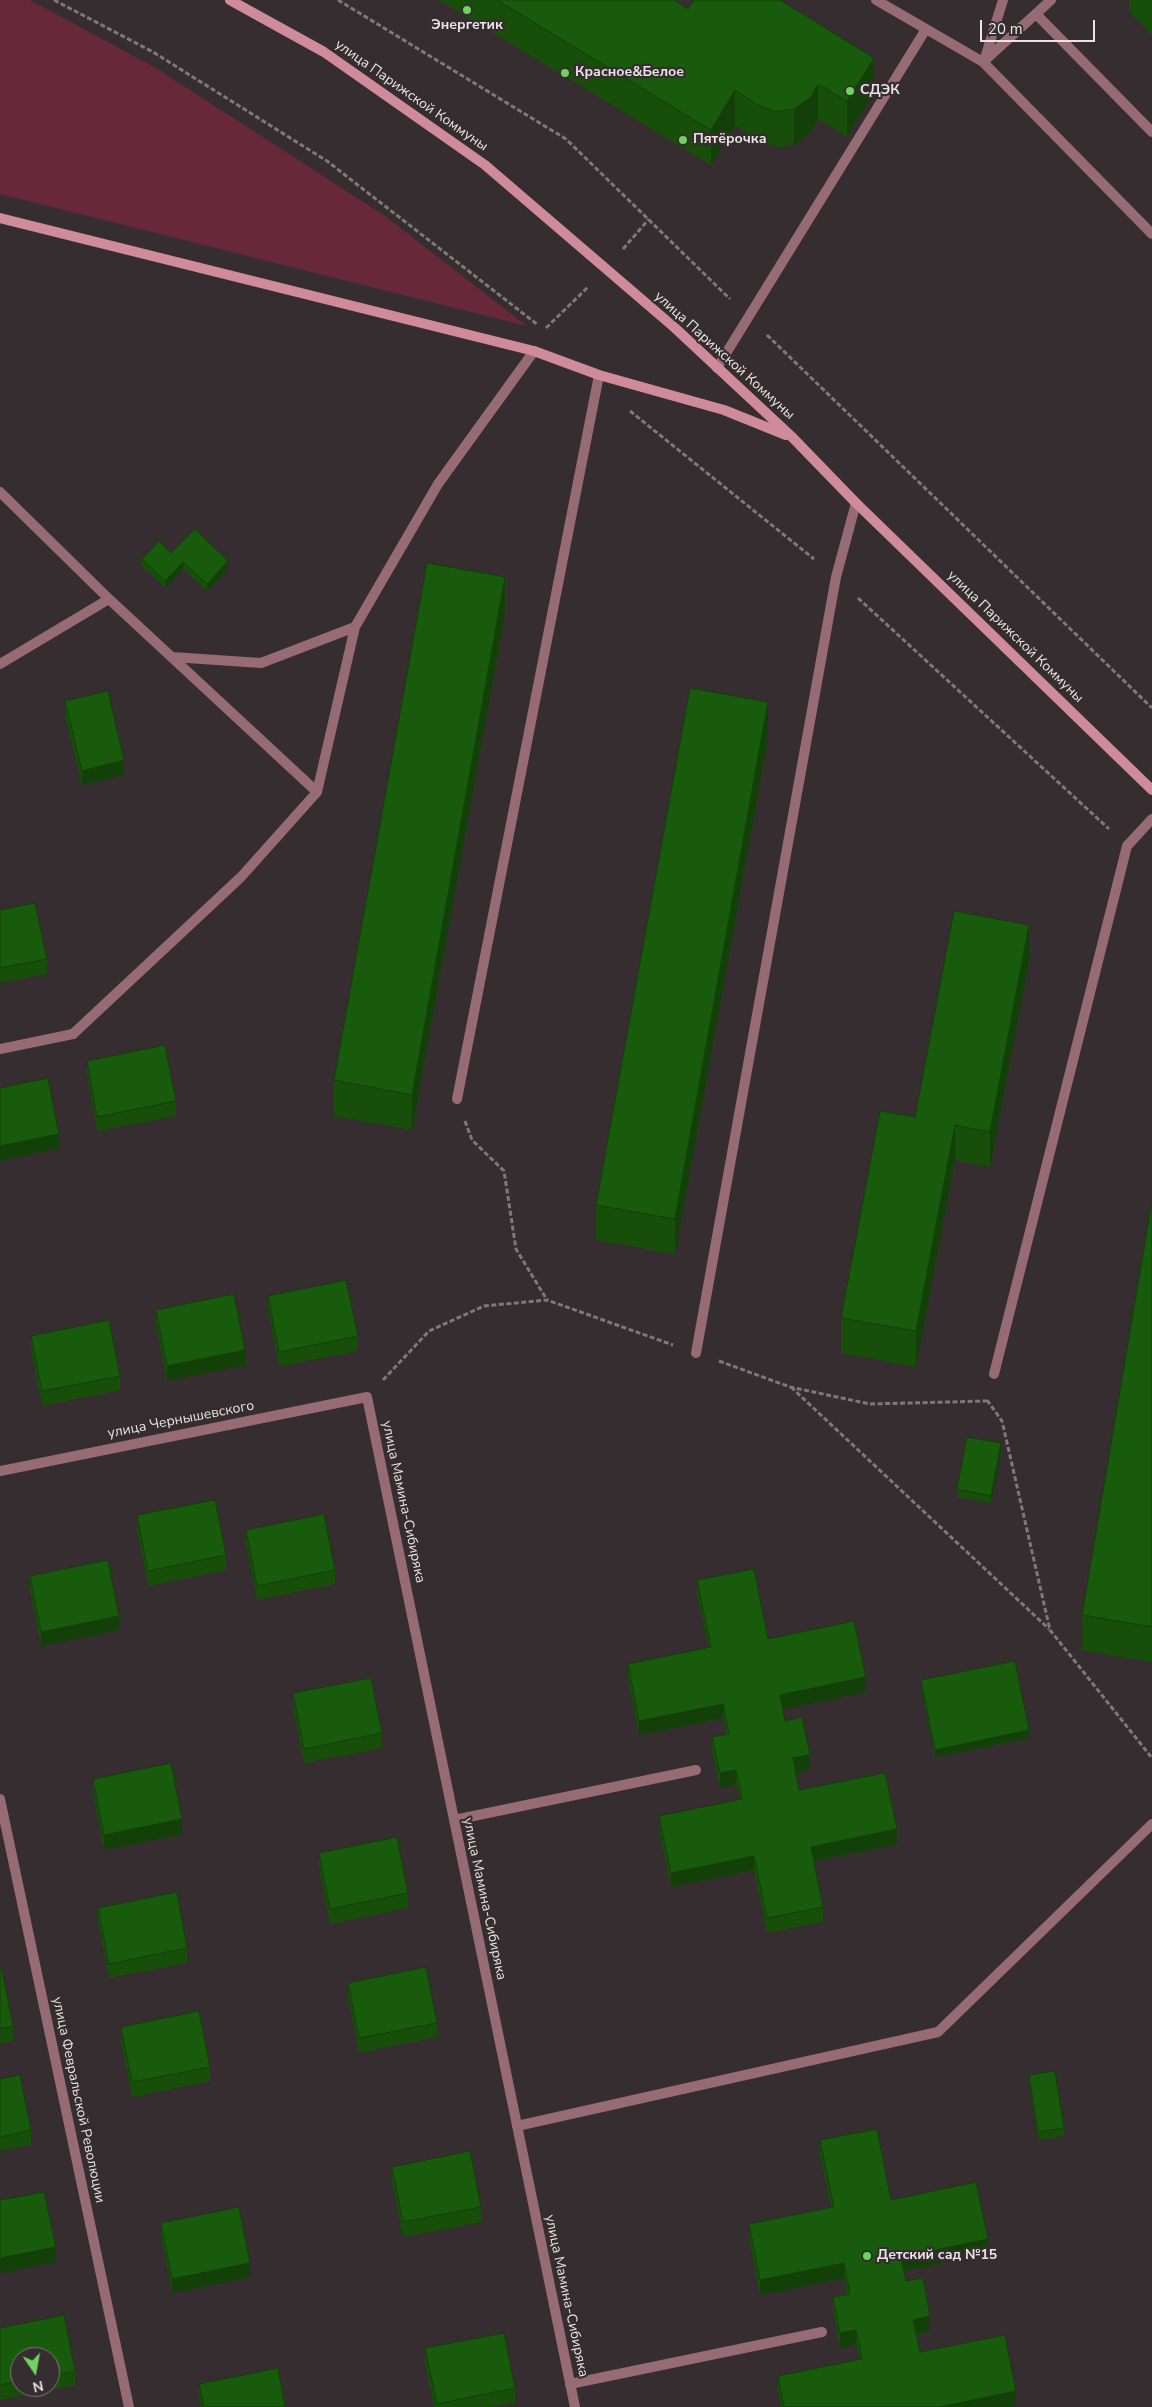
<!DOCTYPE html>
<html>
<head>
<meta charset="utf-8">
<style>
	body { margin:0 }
	#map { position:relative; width:1152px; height:2407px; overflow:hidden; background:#352d2f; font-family:"Nunito Sans",sans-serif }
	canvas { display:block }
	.north { position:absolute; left:10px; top:2347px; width:50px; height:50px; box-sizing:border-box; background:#352d2f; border:1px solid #7d7678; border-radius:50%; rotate:168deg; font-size:14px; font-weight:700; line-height:20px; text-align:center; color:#e9e4e5 }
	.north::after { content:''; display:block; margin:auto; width:18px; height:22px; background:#6fd35f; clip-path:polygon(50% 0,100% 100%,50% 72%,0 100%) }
	.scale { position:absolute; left:980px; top:20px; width:115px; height:22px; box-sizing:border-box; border:2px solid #e9e4e5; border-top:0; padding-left:6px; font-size:15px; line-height:18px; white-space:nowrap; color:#e9e4e5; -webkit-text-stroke:4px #352d2f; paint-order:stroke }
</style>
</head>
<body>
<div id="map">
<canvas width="1152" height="2407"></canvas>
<div class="north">N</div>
<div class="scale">20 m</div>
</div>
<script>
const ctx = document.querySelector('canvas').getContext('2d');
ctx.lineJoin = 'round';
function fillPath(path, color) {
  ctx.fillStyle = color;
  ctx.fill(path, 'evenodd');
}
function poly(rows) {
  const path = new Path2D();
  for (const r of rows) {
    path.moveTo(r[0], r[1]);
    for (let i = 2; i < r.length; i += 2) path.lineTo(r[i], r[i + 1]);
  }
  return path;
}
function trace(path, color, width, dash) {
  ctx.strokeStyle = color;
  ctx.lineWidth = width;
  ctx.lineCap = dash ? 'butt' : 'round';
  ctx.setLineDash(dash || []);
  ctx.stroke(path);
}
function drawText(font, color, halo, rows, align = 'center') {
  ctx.font = font + ' "Nunito Sans",sans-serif';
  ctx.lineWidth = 4.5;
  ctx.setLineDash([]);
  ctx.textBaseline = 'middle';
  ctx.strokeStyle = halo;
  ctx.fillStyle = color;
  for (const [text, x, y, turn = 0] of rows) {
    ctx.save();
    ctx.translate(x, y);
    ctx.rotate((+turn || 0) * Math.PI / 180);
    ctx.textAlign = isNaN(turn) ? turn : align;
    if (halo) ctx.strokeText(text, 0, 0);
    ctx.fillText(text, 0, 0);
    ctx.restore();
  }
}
fillPath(poly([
	[0,0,30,0,156,68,385,216,527,326,0,194]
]), '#67283a');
trace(poly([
	[54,0,153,52,327,161,538,325],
	[338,0,566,139,730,299],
	[623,249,649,219],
	[546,328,588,287],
	[767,335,1152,708],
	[630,411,814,559],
	[858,598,1109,829],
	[465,1121,472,1140,504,1171,516,1249,547,1300],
	[719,1361,790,1387,870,1404,987,1401],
	[383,1380,429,1331,484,1306,547,1300,673,1345],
	[791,1387,1049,1629],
	[987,1400,1002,1421,1050,1630,1152,1758]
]), '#7f7879', 3, [5, 2.5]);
trace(poly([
	[876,0,983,62,1152,234],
	[1036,14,1152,132],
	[984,61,1003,0],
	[983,62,1051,0],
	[717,368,926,29],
	[0,492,109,599,317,792],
	[172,657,261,663,355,627],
	[0,664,109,599],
	[73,1034,241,877,317,792,355,627,438,484,534,351],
	[457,1099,599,375],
	[696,1353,836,577,856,503],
	[994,1374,1127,846,1152,819],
	[454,1820,696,1770],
	[517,2126,938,2032,1152,1824],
	[570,2384,822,2332]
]), '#966b74', 10);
trace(poly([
	[0,1049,73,1034],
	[0,1471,367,1397,575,2407],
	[0,1799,129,2407]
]), '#966b74', 10);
trace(poly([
	[230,0,324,52,485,165,675,328,793,438,856,503,1152,790],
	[0,218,534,351,599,375,724,410,786,435]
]), '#d08b9b', 10);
fillPath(poly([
	[439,0,674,0,688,9,874,93,847,136,818,119,811,132,794,145,776,147,756,139,735,126,711,165],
	[1129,0,1152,0,1152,35,1129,11],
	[171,553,228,569,207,591,183,569,165,588,142,566,142,559],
	[505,613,412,1130,334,1116,334,1080],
	[65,701,124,775,82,785,65,716],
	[768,738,675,1254,596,1240,596,1205],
	[0,910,47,959,47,974,0,983],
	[1029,960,990,1167,955,1160,916,1367,841,1353,841,1318,915,1117],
	[87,1061,176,1101,176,1116,97,1131,87,1075],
	[1152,1201,1152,1662,1082,1650,1082,1615],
	[268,1296,358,1336,358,1351,279,1366,268,1310],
	[156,1310,245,1365,167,1381,156,1325],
	[31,1336,120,1376,120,1390,42,1406,31,1350],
	[1001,1451,991,1503,957,1497,957,1489],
	[137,1515,226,1555,226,1570,148,1586,137,1530],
	[246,1530,335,1570,335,1584,257,1600,246,1544],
	[30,1576,119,1630,41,1646,30,1590],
	[697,1580,768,1639,866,1692,783,1709,785,1721,810,1769,796,1772,799,1790,897,1844,814,1861,823,1907,823,1922,767,1933,754,1870,671,1887,659,1831,659,1816,740,1800,736,1784,720,1788,712,1752,712,1737,726,1734,723,1718,639,1735,628,1679,628,1664,709,1648,697,1595],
	[921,1680,1029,1738,935,1757,921,1687],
	[293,1693,382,1733,382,1748,304,1763,293,1708],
	[93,1779,182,1834,104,1850,93,1794],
	[319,1853,408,1893,408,1908,330,1924,319,1868],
	[98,1908,187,1948,187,1963,109,1978,98,1922],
	[0,1971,13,2026,13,2041,0,2043],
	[348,1983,437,2023,437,2037,359,2053,348,1997],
	[121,2027,210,2067,210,2081,132,2097,121,2042],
	[1029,2075,1064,2128,1064,2136,1038,2140,1029,2082],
	[0,2079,31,2130,31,2145,0,2151],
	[820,2140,891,2200,988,2254,904,2271,906,2281,930,2331,916,2334,920,2352,1016,2405,1009,2407,781,2407,778,2391,778,2376,859,2359,856,2344,840,2348,833,2312,833,2297,847,2294,844,2278,760,2295,749,2239,749,2224,831,2207,820,2155],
	[392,2167,481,2207,481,2222,403,2237,392,2182],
	[161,2223,250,2277,172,2293,161,2237],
	[0,2328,75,2371,75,2385,0,2400],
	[20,2357,50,2357,50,2387,20,2387],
	[425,2348,515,2388,515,2403,493,2407,434,2407,425,2363],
	[199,2384,285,2407,201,2407,199,2398]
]), '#164e0a');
fillPath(poly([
	[874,58,874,93,847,136,847,101],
	[818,84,818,119,811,132,794,145,794,109],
	[735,90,735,126,711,165,711,130],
	[228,561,228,569,207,591,207,584],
	[183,562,183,569,165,588,165,581],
	[505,577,505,613,412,1130,412,1095],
	[768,702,768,738,675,1254,675,1219],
	[124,760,124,775,82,785,82,771],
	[1029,925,1029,960,990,1167,990,1132],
	[955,1125,955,1160,916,1367,916,1331],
	[59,1134,59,1148,0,1161,0,1146],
	[245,1350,245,1365,167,1381,167,1366],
	[1001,1443,1001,1451,991,1503,991,1496],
	[119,1616,119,1630,41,1646,41,1632],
	[866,1677,866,1692,780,1710,780,1695],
	[723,1704,723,1718,639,1735,639,1721],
	[1029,1730,1029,1738,935,1757,935,1750],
	[810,1755,810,1769,793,1773,793,1758],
	[736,1770,736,1784,720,1788,720,1773],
	[182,1819,182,1834,104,1850,104,1835],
	[897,1829,897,1844,811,1861,811,1847],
	[754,1856,754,1870,671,1887,671,1873],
	[988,2239,988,2254,901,2271,901,2257],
	[56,2247,56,2262,0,2273,0,2258],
	[250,2263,250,2277,172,2293,172,2279],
	[844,2263,844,2278,760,2295,760,2280],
	[930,2316,930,2331,913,2334,913,2320],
	[856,2330,856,2344,840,2348,840,2333],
	[1016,2391,1016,2405,1009,2407,940,2407]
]), '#124008');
const building = poly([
	[497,0,674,0,688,9,694,0,780,0,874,58,847,101,818,84,811,97,794,109,776,112,756,104,735,90,711,130,497,0],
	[195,529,228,561,207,584,183,562,165,581,142,559,159,541,171,553,195,529],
	[427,563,505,577,412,1095,334,1080,427,563],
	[690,688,768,702,675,1219,596,1205,690,688],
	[108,691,124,760,82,771,65,701,108,691],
	[35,903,47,959,0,968,0,910,35,903],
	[954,911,1029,925,990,1132,955,1125,916,1331,841,1318,880,1111,915,1117,954,911],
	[165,1045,176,1101,97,1117,87,1061,165,1045],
	[48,1078,59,1134,0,1146,0,1088,48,1078],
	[1152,1201,1152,1627,1082,1615,1152,1201],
	[346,1280,358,1336,279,1352,268,1296,346,1280],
	[234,1294,245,1350,167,1366,156,1310,234,1294],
	[109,1320,120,1376,42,1391,31,1336,109,1320],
	[967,1437,1001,1443,991,1496,957,1489,967,1437],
	[215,1500,226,1555,148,1571,137,1515,215,1500],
	[324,1514,335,1570,257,1586,246,1530,324,1514],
	[108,1560,119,1616,41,1632,30,1576,108,1560],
	[754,1569,768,1639,854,1621,866,1677,780,1695,785,1721,802,1717,810,1755,793,1758,799,1790,885,1773,897,1829,811,1847,823,1907,767,1918,754,1856,671,1873,659,1816,742,1799,736,1770,720,1773,712,1737,729,1734,723,1704,639,1721,628,1664,711,1647,697,1580,754,1569],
	[1015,1661,1029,1730,935,1750,921,1680,1015,1661],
	[371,1678,382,1733,304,1749,293,1693,371,1678],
	[171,1763,182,1819,104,1835,93,1779,171,1763],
	[397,1837,408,1893,330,1909,319,1853,397,1837],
	[177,1892,187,1948,109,1964,98,1908,177,1892],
	[426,1967,437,2023,359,2038,348,1983,426,1967],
	[2,1970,13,2026,0,2029,0,1971,2,1970],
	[199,2011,210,2067,132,2082,121,2027,199,2011],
	[1055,2071,1064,2128,1038,2132,1029,2075,1055,2071],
	[20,2075,31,2130,0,2137,0,2079,20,2075],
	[877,2129,891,2200,976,2182,988,2239,901,2257,906,2281,923,2278,930,2316,913,2320,920,2352,1005,2335,1016,2391,940,2407,784,2407,778,2376,862,2359,856,2330,840,2333,833,2297,850,2294,844,2263,760,2280,749,2224,834,2207,820,2140,877,2129],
	[470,2151,481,2207,403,2222,392,2167,470,2151],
	[44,2192,56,2247,0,2258,0,2200,44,2192],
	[239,2207,250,2263,172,2279,161,2223,239,2207],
	[64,2315,75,2371,50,2376,50,2357,20,2357,20,2381,0,2385,0,2328,64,2315],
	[504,2333,515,2388,437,2404,425,2348,504,2333],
	[278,2368,285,2407,204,2407,199,2384,278,2368]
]);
fillPath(building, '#195b0c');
trace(building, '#124008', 1);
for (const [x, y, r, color] of [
	[467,10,5,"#6fd35f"],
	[565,73,5,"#6fd35f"],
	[850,91,5,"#6fd35f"],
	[683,140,5,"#6fd35f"],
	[867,2256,5,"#6fd35f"]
]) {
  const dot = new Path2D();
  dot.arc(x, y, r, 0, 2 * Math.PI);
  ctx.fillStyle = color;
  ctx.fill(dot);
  trace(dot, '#352d2f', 2);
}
drawText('bold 14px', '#e9e4e5', '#352d2f', [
	["Энергетик",467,26,"center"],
	["Красное&Белое",575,73],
	["СДЭК",860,91],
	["Пятёрочка",693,140],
	["Детский сад №15",877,2256]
], 'left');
drawText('14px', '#e9e4e5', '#352d2f', [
	["улица Парижской Коммуны",411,96,35],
	["улица Парижской Коммуны",724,356,42],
	["улица Парижской Коммуны",1015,637,44],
	["улица Чернышевского",181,1420,-11],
	["улица Мамина-Сибиряка",403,1502,78],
	["улица Мамина-Сибиряка",484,1899,78],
	["улица Февральской Революции",78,2100,78],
	["улица Мамина-Сибиряка",566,2296,78]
]);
</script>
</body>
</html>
